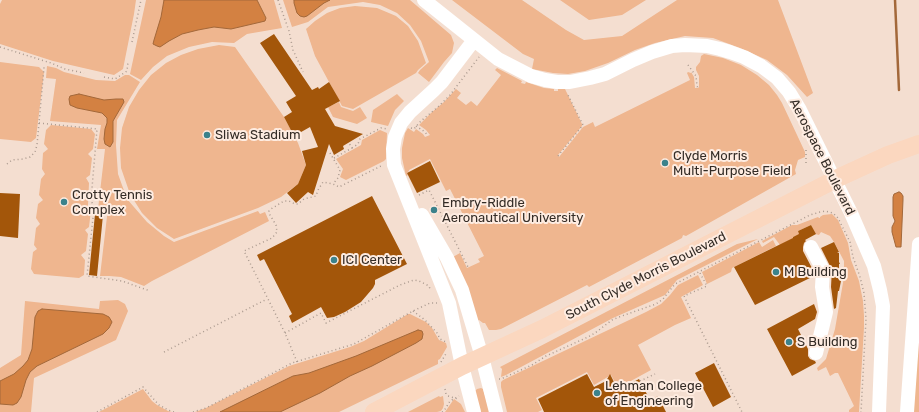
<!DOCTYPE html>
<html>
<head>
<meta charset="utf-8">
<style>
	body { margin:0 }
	canvas { display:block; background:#f4ded0 }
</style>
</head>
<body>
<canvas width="919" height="412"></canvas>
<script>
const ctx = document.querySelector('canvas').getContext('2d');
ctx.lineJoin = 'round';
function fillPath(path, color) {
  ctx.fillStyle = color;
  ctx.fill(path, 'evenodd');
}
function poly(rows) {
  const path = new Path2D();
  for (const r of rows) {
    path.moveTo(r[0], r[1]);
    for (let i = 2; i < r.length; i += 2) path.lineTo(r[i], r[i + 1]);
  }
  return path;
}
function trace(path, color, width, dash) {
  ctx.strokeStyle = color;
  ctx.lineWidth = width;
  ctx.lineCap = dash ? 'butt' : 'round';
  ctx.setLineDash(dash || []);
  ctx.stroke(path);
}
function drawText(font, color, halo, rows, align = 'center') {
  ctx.font = font + ' Rubik,sans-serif';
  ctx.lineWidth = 4;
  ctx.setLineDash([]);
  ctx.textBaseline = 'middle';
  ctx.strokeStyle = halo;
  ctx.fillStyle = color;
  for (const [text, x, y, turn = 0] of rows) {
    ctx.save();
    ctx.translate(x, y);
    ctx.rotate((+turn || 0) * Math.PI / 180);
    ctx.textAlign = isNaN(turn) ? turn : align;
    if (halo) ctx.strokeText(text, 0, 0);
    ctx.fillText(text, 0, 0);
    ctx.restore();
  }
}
fillPath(poly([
	[2,0,136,0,134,14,123,69,114,75,53,61,0,44,0,4],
	[146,0,274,0,282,28,247,34,234,43,212,42,189,47,167,56,153,67,141,80,130,74],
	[283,0,410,0,451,35,454,43,452,53,444,62,429,82,418,73,420,70,429,62,421,41,410,25,397,13,380,5,363,2,328,7,308,22,292,27],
	[452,0,522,0,566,30,584,40,622,36,677,0,778,0,813,93,807,97,787,75,767,60,740,48,713,38,685,36,655,43,635,50,608,63,585,71,568,74,553,73,532,69,534,59,523,54],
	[560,0,646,0,622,15,589,20],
	[355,6,377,8,396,16,408,26,418,41,426,63,418,70,416,73,353,109,342,106,315,56,306,29,315,21,327,13,340,8],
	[219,45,235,47,284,117,298,143,306,165,298,184,281,197,258,208,174,239,157,228,142,213,130,194,121,168,120,148,122,128,129,107,139,90,151,75,166,63,181,55,198,49],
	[704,54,723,58,741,65,757,75,769,85,777,95,782,103,805,152,805,157,798,160,795,170,796,174,686,236,683,235,682,238,589,287,587,285,501,329,496,330,489,330,485,323,483,323,479,320,476,322,451,258,460,253,467,268,480,262,478,259,484,256,450,189,446,191,430,159,409,170,409,171,407,173,408,175,406,176,402,158,402,148,405,133,408,128,414,132,416,129,423,134,425,137,430,135,426,130,419,125,431,113,444,102,456,89,461,93,457,98,466,105,471,101,477,106,501,75,495,70,497,68,522,81,521,83,525,84,526,82,544,88,554,89,554,91,558,91,558,89,565,89,582,124,582,126,558,155,559,157,583,127,593,122,595,127,690,80,687,73,688,72,691,73,691,72,694,77,695,88,698,88,699,87,699,76,696,70,696,67,700,62,701,56],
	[0,62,39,67,44,72,36,138,31,142,0,139],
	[47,66,56,68,64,72,96,80,115,81,125,75,129,75,140,82,117,120,116,145,118,174,127,199,147,222,164,236,174,242,258,211,260,214,265,212,269,221,152,281,144,286,121,277,109,276,100,276,108,208,98,209,105,149,97,149,101,125,50,121,56,79,46,78],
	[397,94,404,101,395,110,388,126,371,122,373,110],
	[339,102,341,107,353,111,360,107,367,118,357,124,333,117,328,107],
	[51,125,91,129,95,134,93,149,88,154,92,158,90,175,86,178,89,183,88,205,91,210,89,227,85,230,88,234,86,251,81,255,85,260,84,275,79,278,34,274,31,269,33,252,37,249,34,245,36,228,40,224,36,218,38,204,43,200,39,195,41,179,45,174,42,169,43,153,48,149,44,144,46,130],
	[380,130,387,133,386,159,384,161,346,180,340,177,343,169,336,159,361,145,362,140],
	[832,214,838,220,848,243,851,260,859,281,863,301,864,316,864,327,859,412,849,412,849,410,854,406,838,373,835,373,830,376,826,367,818,371,817,368,826,359,835,329,844,277,844,261,834,242,830,236,821,232,819,235,815,234,811,225,798,231,803,241,798,235,793,237,796,244,792,239,780,245,774,237,763,243,762,241,792,225,797,225,818,217,819,218,820,218,820,217,823,215],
	[758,239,677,280,665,295,613,318,506,375,501,377,502,369,500,367,737,244],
	[773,240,776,246,732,268,731,272,707,284,702,272,759,242,762,247],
	[698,275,703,285,681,297,691,318,675,325,638,345,651,370,618,388,611,375,594,385,587,372,536,398,542,410,538,412,507,412,501,387,501,382,503,380,646,312,661,304,670,295,678,285],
	[118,300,125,304,128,311,116,340,34,378,31,412,0,412,0,368,21,355,25,301,99,309,100,301],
	[919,311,919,412,913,412],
	[408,314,410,314,426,322,432,328,439,340,446,343,447,347,440,359,438,360,438,364,339,412,195,412,206,408,289,366,350,347,364,341],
	[481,388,483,389,490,412,479,412,475,391,477,389],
	[143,389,152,401,157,405,168,411,172,412,99,412],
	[439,396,440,397,443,396,444,404,443,408,441,411,437,412,408,412],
	[454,399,461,404,465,412,445,412]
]), '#efb68f');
const water = poly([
	[164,0,257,0,266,18,265,21,261,22,231,29,214,27,198,30,182,34,169,41,160,47,157,46,153,44,154,40,161,17,164,0],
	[294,0,330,0,324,3,307,16,304,17,300,16,297,13,294,3,294,0],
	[79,94,104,100,116,99,123,99,124,102,113,121,113,142,110,147,105,144,104,139,105,129,107,123,107,118,102,113,77,108,70,105,69,99,70,96,79,94],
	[899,192,901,193,903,196,903,200,901,247,896,247,892,232,892,227,895,221,893,216,893,197,894,194,899,192],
	[42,309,103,314,109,317,112,322,109,328,103,334,37,366,30,372,26,380,21,397,17,403,13,405,0,404,0,381,14,374,23,366,28,360,32,349,35,317,38,311,42,309],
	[418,330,422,331,423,334,422,339,416,343,372,366,350,376,320,393,280,412,220,412,293,376,309,373,356,356,418,330]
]);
fillPath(water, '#d38142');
trace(water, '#a3683a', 1);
trace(poly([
	[895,0,899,90]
]), '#a3683a', 2.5);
fillPath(poly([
	[274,34,312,90,318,87,319,89,329,82,340,101,325,109,335,126,363,134,343,146,344,149,334,155,329,144,313,195,308,192,296,203,287,193,298,184,306,165,302,151,318,147,310,127,294,136,284,117,292,112,286,102,296,96,260,43],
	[430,161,440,182,417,193,407,173],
	[0,193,20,194,18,238,0,236],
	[372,196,407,264,375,280,375,284,373,288,361,302,345,312,334,317,327,318,321,307,292,323,289,316,292,314,264,259,260,261,257,255],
	[95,214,103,215,97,276,89,275],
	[811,225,816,234,805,240,806,241,804,243,803,247,803,251,814,272,814,276,755,305,734,267,793,238,793,237,799,234,798,231],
	[834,242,839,252,837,253,839,253,839,262,840,264,839,264,839,280,841,281,839,291,838,291,836,308,834,309,831,287,832,268,831,268,821,248],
	[814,304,817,312,815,319,798,329,808,349,808,356,810,359,815,361,816,363,792,376,767,329],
	[714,363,731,397,713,407,695,373],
	[587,374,594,387,606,381,610,374,618,390,639,379,650,400,658,396,666,412,544,412,538,399]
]), '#a3560a');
trace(poly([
	[278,0,289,31,293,50,303,72],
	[132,42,141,0],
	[0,47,51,63,65,69,84,73],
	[688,65,696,76,697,86,698,88],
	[104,77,115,79,127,71,128,62],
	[39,123,97,129,91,200,94,208,87,276,122,281,150,291],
	[416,126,425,132,428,136],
	[411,128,414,129,421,121,439,106,450,95,479,57],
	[352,148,358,144,360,139,381,128,387,129],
	[806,150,806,163],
	[330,153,340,170,338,178,333,184],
	[558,156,583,125,567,93],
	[334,158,352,148,349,143],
	[7,164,12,160,23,159,30,157,35,152,37,145,44,68,41,68],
	[419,195,429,190,468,267],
	[700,273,707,286,684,296,742,412],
	[413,311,425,320,437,333,440,339,446,342],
	[285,333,321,313,326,323,400,285,414,280,419,281,429,286,430,289],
	[164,352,267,299],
	[297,362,285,333,244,251,272,238,277,232,276,225,270,215,269,211,271,209,284,201,289,201,295,204,298,204,304,199,316,196,318,190,323,182,333,184,339,187,383,165],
	[441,362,447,352],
	[499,379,501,379,532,365,546,356,588,337,595,333,612,320,619,317,656,304,663,299,675,284,810,215,820,212,825,211,833,213,838,218,850,242,853,257,860,277,864,293,866,319,861,412],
	[640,381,655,374],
	[445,389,446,394,448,396,458,399],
	[97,412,143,387,159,405,168,410,174,412],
	[193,412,206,408,292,363,354,344,413,311,430,303,437,303],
	[442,412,444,411,450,401,459,396]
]), '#ab9a8f', 1.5, [1, 3]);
trace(poly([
	[424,0,498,59,531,76,545,80,557,82,570,82,590,78,605,74,633,60,652,52,672,46,685,45,707,46,720,49,730,52,744,57,761,66,777,78,789,92,800,110,851,213,874,266,880,290,883,306,879,412],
	[422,215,447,258,462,290,482,357,496,412],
	[811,247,823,270,822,287,826,312,816,353],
	[474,412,462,366,449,303,394,165,393,149,395,137,401,123,410,112,434,90,442,82,474,40],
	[907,412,919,244]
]), '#fff', 14);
trace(poly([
	[374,412,462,366,542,329,840,177,888,155,919,144]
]), '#fbd7bf', 18);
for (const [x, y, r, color] of [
	[207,135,4,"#3b828b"],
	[665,163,4,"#3b828b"],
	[64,202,4,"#3b828b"],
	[434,210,4,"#3b828b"],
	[334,260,4,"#3b828b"],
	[776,272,4,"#3b828b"],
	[789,342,4,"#3b828b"],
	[597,393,4,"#3b828b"]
]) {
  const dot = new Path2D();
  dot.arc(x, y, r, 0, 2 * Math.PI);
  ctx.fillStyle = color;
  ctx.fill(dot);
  trace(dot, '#feece1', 1.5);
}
drawText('13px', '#342c26', '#feece1', [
	["Sliwa Stadium",215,135],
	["Clyde Morris",673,156],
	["Multi-Purpose Field",673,171],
	["Crotty Tennis",72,195],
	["Complex",72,210],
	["Embry-Riddle",442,203],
	["Aeronautical University",442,218],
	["ICI Center",342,260],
	["M Building",784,272],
	["S Building",797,342],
	["Lehman College",605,386],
	["of Engineering",605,401]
], 'left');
drawText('13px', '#342c26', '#feece1', [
	["Aerospace Boulevard",822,157,63],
	["South Clyde Morris Boulevard",646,276,-27]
]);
</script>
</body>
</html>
